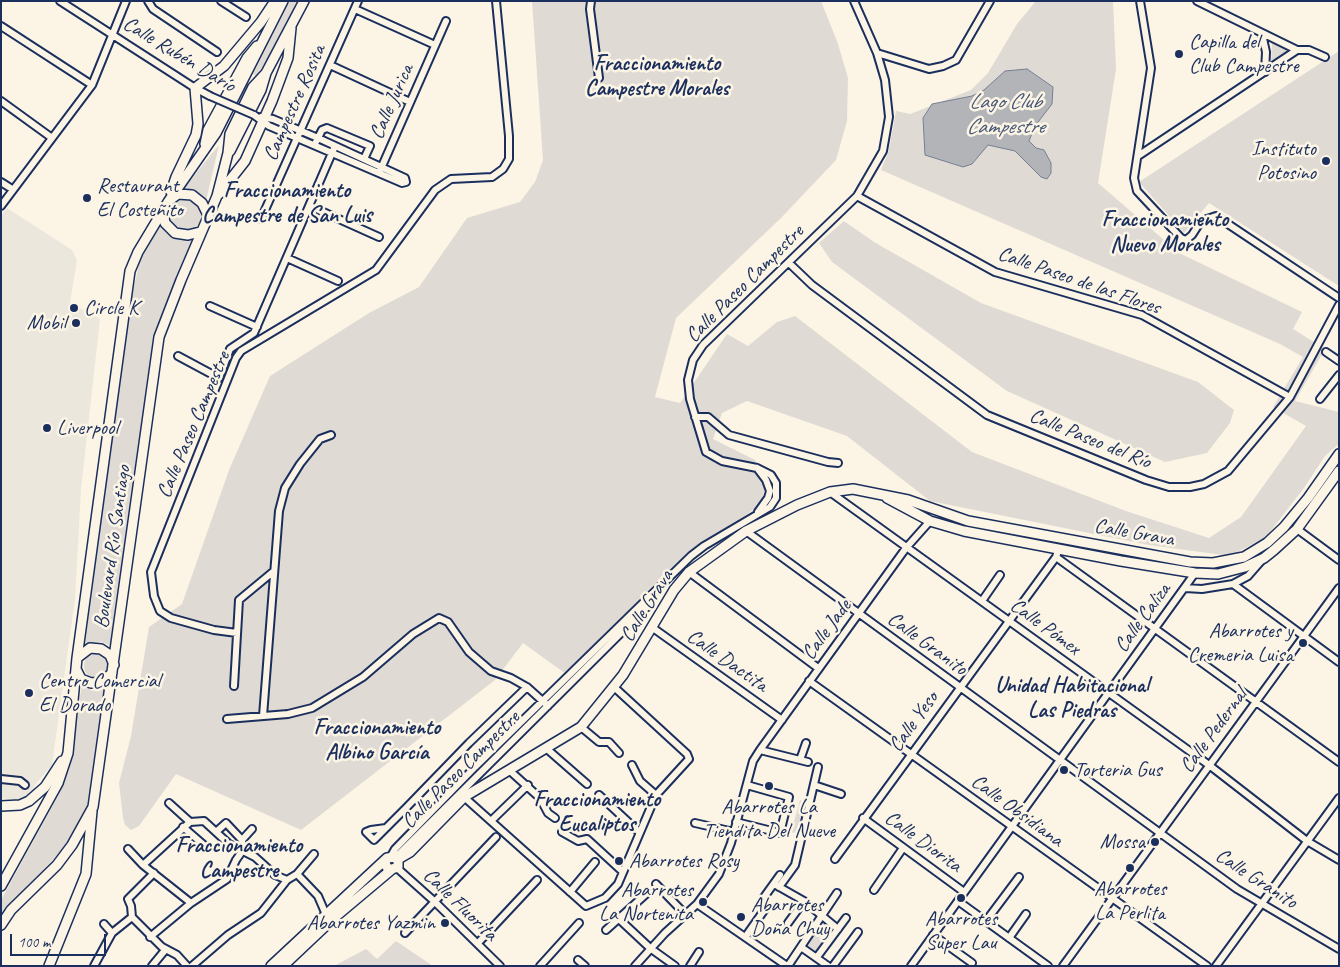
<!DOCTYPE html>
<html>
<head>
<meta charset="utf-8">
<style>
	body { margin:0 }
	#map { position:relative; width:1340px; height:967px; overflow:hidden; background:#fcf5e5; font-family:Caveat,sans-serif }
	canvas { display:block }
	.frame { position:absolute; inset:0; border:2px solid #1b2f5e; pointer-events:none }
	.scale { position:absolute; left:10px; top:934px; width:96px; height:22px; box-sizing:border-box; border:2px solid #1b2f5e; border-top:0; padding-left:6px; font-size:15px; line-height:18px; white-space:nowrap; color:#1b2f5e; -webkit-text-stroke:4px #fcf5e5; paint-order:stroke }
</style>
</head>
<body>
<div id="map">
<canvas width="1340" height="967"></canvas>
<div class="frame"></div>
<div class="scale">100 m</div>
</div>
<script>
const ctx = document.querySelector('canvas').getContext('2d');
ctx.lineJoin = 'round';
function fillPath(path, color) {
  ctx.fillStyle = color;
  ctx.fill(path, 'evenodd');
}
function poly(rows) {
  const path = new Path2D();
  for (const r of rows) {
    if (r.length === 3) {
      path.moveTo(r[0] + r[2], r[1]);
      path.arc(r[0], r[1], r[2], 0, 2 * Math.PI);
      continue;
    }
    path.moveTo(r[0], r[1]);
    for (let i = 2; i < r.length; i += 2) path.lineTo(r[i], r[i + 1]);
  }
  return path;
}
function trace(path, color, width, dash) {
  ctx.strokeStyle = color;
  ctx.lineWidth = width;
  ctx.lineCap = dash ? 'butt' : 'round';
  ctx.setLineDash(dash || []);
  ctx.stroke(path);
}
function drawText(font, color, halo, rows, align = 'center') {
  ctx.font = font + ' Caveat,sans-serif';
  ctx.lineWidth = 5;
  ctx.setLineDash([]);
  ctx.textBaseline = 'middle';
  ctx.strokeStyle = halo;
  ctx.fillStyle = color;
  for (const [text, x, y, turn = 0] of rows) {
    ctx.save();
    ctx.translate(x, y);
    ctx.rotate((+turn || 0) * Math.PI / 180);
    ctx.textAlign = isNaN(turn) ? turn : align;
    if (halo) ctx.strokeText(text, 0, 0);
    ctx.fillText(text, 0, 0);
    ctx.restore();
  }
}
fillPath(poly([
	[7,208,72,250,77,260,70,303,100,319,81,489,75,599,52,765,35,785,32,794,15,800,1,798,1,216]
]), '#ece7dc');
fillPath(poly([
	[290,1,300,1,278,42,256,76,253,74],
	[532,1,821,1,838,44,848,78,847,121,836,160,781,218,676,318,655,397,680,403,727,334,748,346,777,322,795,316,972,452,1126,511,1209,538,1241,517,1306,426,1273,407,1303,357,1280,344,881,170,889,150,896,111,910,114,971,90,988,73,1017,24,1036,1,1113,1,1116,69,1098,183,1179,253,1302,312,1293,329,1325,349,1295,401,1339,412,1339,444,1325,456,1304,488,1266,537,1230,556,1149,545,930,501,847,436,747,401,722,413,713,439,755,460,765,488,760,505,662,576,566,674,523,643,495,680,301,830,176,774,139,826,131,830,125,825,123,818,119,783,131,736,149,627,182,604,229,470,270,376,369,313,419,287,467,218,520,202,535,182,543,160],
	[1272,40,1291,49,1292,52,1271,65],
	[1339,51,1339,286,1209,203,1184,233,1139,182],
	[219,145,206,201,198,192,183,189],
	[185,215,16],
	[844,221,874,242,981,303,1198,382,1234,410,1230,423,1207,453,1165,462,1007,391,832,262,819,243],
	[162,223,166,230,178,239,194,239,156,335,111,646,101,642,85,644,127,317,140,260],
	[97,666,13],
	[82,683,92,691,106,688,89,804,67,845,25,889,1,920,1,900,58,796,69,770],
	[800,800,811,803,802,835,791,832],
	[823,923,833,930,817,952,807,945],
	[396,941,433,966,334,966,366,949,377,959]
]), '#dfdbd4');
const water = poly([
	[1027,69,1053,87,1052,104,1035,126,1029,141,1036,148,1044,150,1051,163,1051,173,1047,179,1041,177,1015,151,988,145,972,164,963,167,925,155,923,118,932,104,972,96,984,90,1005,71,1027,69]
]);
fillPath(water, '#b2b4b8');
trace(water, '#767f94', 1);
const minor = poly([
	[60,1,195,88,210,96],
	[148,1,153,9,217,52],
	[221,1,246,17],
	[591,1,590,9,599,78],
	[1140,1,1151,68,1134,178,1137,191,1181,238,1186,240,1192,235,1201,221,1216,216,1339,298],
	[1197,1,1297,50],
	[355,9,435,45],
	[1,26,92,85],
	[1262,34,1266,52,1265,72],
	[877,53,929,69,943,66,956,60,990,1],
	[330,65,410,102],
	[1,101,52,138],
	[254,115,269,126,402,183,406,182],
	[261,117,273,119,318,138,405,178,406,182],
	[316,142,322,130,327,128,370,146,364,159],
	[1138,156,1297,50,1309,50,1325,57],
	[379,173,446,21],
	[1,182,12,189],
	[857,196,995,272,1142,315,1290,397],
	[1,206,92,85,126,1],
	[310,206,379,237],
	[261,219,358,1],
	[287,258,338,281],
	[789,263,812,285,987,415,1146,480,1169,487,1190,487,1204,484,1228,471,1290,397,1339,305],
	[210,306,257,327],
	[1326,352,1339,361],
	[178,356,219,378,230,349,254,333,335,146],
	[1320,399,1339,375],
	[695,417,708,417,729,435,828,462,838,463],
	[757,468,766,480,770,491,768,498,758,512],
	[830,492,1209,765,1307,841,1339,860],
	[1297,529,1339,560],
	[746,531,1237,889,1339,949],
	[1057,554,1056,557,1339,762],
	[689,572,818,668],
	[1233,584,1339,662],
	[1185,588,1202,589,1233,584,1248,576,1262,560],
	[982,601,1000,575],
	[653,628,782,720],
	[237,633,214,630,171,618,160,611,154,596,151,572,236,358,241,351,376,270,435,190,451,179,492,177,503,169,509,159,509,136,496,1],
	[809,681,1207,966],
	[234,686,239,600,274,571],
	[263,716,279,511,285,488,300,464,320,439,331,435],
	[227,719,288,714,312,708,363,677,413,634,439,618,448,622,469,652,491,671,511,678,527,687,548,706],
	[581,727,599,742,609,742,619,753],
	[547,749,587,784],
	[760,750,808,762],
	[800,760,806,743],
	[632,765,640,781,656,795],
	[509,770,540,798,548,813,555,818],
	[1,779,20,781,25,785],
	[814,785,841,794],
	[599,795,639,832],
	[464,797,586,906,605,898,618,884,656,795,689,759,687,754,614,687],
	[169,803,190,822],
	[863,818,964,892],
	[492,820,528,785],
	[736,822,780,833,789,797,747,785],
	[695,823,734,832],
	[183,827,205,846],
	[386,828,371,830,366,832,374,840,406,808,469,743,527,687],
	[216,832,226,823,242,840],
	[562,832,578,841,587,839,622,871],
	[128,849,143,865,191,903],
	[391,856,395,849,475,767,691,556,704,546,770,507,776,498,776,483,771,475,757,468,722,461,706,452,690,399,688,380,693,360,703,345,857,196,883,151,889,117,885,80,877,53,854,1],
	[396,857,647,607,650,597],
	[835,859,1056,557],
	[143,865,190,822,204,821,229,844,255,857,275,875,287,880],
	[397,868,434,901,500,966],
	[154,873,128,899,131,906,132,917,162,947,177,955,187,966],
	[297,874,318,896,327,917],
	[656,884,685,914],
	[774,884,804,901,838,929],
	[779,887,795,865,818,767],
	[874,890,903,848],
	[570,892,595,862],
	[958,901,1048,966],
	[697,904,787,966],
	[619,919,650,948,675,966],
	[986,921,1019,877],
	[788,923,804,901],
	[104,924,112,933],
	[606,930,646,894],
	[405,933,496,837],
	[933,935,972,963],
	[746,936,765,909,762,900,780,875],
	[150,937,191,903,227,879,236,860,243,850,242,840,252,829],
	[1009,938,1026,914],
	[478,943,537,880],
	[801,947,828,966],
	[817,957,846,918],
	[578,960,585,966],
	[94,966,112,933,132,917],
	[152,966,166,949],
	[192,966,228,935,261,913,287,880,297,874,314,854],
	[540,966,579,923],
	[635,966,665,933,697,904,719,874,731,843,753,761,760,750,906,548,930,521],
	[690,966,699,952],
	[788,966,837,893],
	[833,966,858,932],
	[911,966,1195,573],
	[1063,966,1339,588],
	[1216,966,1339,798]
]);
const major = poly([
	[205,144,208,130,247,58,257,46],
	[230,151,261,90,266,73,304,1],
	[171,192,176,177,196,135,198,124,195,88,224,66,261,22,275,1],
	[219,194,245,161,272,101,288,58,291,28],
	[170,200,178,194,192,195,202,203,208,215],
	[163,211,165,223,175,233,188,235,200,232],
	[887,498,930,521,964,531,1121,561,1195,573,1218,574,1245,567,1264,558,1274,550,1297,529,1339,471],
	[77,658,90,648,101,649,110,655,114,665],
	[76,669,81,679,91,683,102,682,112,673],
	[1,806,20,805,29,801,45,787,62,761],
	[398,859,410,852,464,797,581,727,623,675,674,590,689,572,746,531,797,505,830,492,853,489,908,500,968,521,1190,562,1213,563,1244,557,1267,543,1284,527,1308,498,1339,454],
	[1,886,58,783,68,753,77,658,130,271,138,252,168,202,216,133,283,1],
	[1,925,11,910,57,865,72,845,93,807,159,337,181,280,217,196,228,153,230,134,253,87,266,73],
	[49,966,86,874,92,811],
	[271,966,387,858,396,857,398,861,398,867,389,870,385,864,386,860],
	[283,966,335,917,391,870]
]);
trace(minor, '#1b2f5e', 10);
trace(major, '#1b2f5e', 12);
trace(minor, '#fcf5e5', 6);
trace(major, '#fcf5e5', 9);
const minorBridge = poly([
	[210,96,254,115]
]);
trace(minorBridge, '#1b2f5e', 10, []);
trace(minorBridge, '#fcf5e5', 6);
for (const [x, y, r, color] of [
	[1179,54,5,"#1b2f5e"],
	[1326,161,5,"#1b2f5e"],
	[87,198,5,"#1b2f5e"],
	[74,308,5,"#1b2f5e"],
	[76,323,5,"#1b2f5e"],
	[47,428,5,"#1b2f5e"],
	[1303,643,5,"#1b2f5e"],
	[29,693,5,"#1b2f5e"],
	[1064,770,5,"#1b2f5e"],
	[769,786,5,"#1b2f5e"],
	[1155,842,5,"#1b2f5e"],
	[619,861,5,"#1b2f5e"],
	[1130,868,5,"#1b2f5e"],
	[961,898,5,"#1b2f5e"],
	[703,902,5,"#1b2f5e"],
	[741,917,5,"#1b2f5e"],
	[445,923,5,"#1b2f5e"]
]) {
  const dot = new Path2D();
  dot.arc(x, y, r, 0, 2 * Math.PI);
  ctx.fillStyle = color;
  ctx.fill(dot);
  trace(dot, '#fcf5e5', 2);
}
drawText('21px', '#1b2f5e', '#fcf5e5', [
	["Capilla del",1189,42],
	["Club Campestre",1189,66],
	["Instituto",1316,149,"right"],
	["Potosino",1316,173,"right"],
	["Restaurant",97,186],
	["El Costeñito",97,210],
	["Circle K",84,308],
	["Mobil",66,323,"right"],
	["Liverpool",57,428],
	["Abarrotes y",1293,631,"right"],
	["Cremeria Luisa",1293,655,"right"],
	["Centro Comercial",39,681],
	["El Dorado",39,705],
	["Torteria Gus",1074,770],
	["Abarrotes La",769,807,"center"],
	["Tiendita Del Nueve",769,831,"center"],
	["Mossa",1145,842,"right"],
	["Abarrotes Rosy",629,861],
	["Abarrotes",1130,889,"center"],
	["La Perlita",1130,913,"center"],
	["Abarrotes",693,890,"right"],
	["La Nortenita",693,914,"right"],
	["Abarrotes",751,905],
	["Doña Chuy",751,929],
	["Abarrotes",961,919,"center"],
	["Super Lau",961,943,"center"],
	["Abarrotes Yazmin",435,923,"right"]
], 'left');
drawText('21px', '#1b2f5e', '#fcf5e5', [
	["Calle Rubén Darío",179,55,31],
	["Calle Jurica",392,102,-66],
	["Campestre Rosita",295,103,-66],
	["Calle Paseo de las Flores",1079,281,19],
	["Calle Paseo Campestre",745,284,-45],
	["Calle Paseo Campestre",194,425,-67],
	["Calle Paseo del Río",1090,439,22],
	["Calle Grava",1134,533,10],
	["Boulevard Río Santiago",113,547,-82],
	["Calle Grava",647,606,-58],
	["Calle Caliza",1143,618,-54],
	["Calle Pómex",1045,627,36],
	["Calle Jade",827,630,-54],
	["Calle Granito",927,644,36],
	["Calle Dactita",727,661,35],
	["Calle Yeso",914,722,-54],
	["Calle Pedernal",1214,731,-54],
	["Calle Paseo Campestre",461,770,-45],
	["Calle Obsidiana",1017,811,36],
	["Calle Diorita",923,842,36],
	["Calle Granito",1256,879,33],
	["Calle Fluorita",460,905,44]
]);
drawText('bold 22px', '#1b2f5e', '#fcf5e5', [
	["Fraccionamiento",657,64],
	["Campestre Morales",657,89],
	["Fraccionamiento",287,191],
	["Campestre de San Luis",287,216],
	["Fraccionamiento",1165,220],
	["Nuevo Morales",1165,245],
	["Unidad Habitacional",1072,686],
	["Las Piedras",1072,711],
	["Fraccionamiento",377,728],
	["Albino García",377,753],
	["Fraccionamiento",597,800],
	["Eucaliptos",597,825],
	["Fraccionamiento",239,846],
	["Campestre",239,871]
]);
drawText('italic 22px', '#485779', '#fcf5e5', [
	["Lago Club",1005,102],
	["Campestre",1005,127]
]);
</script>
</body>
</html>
